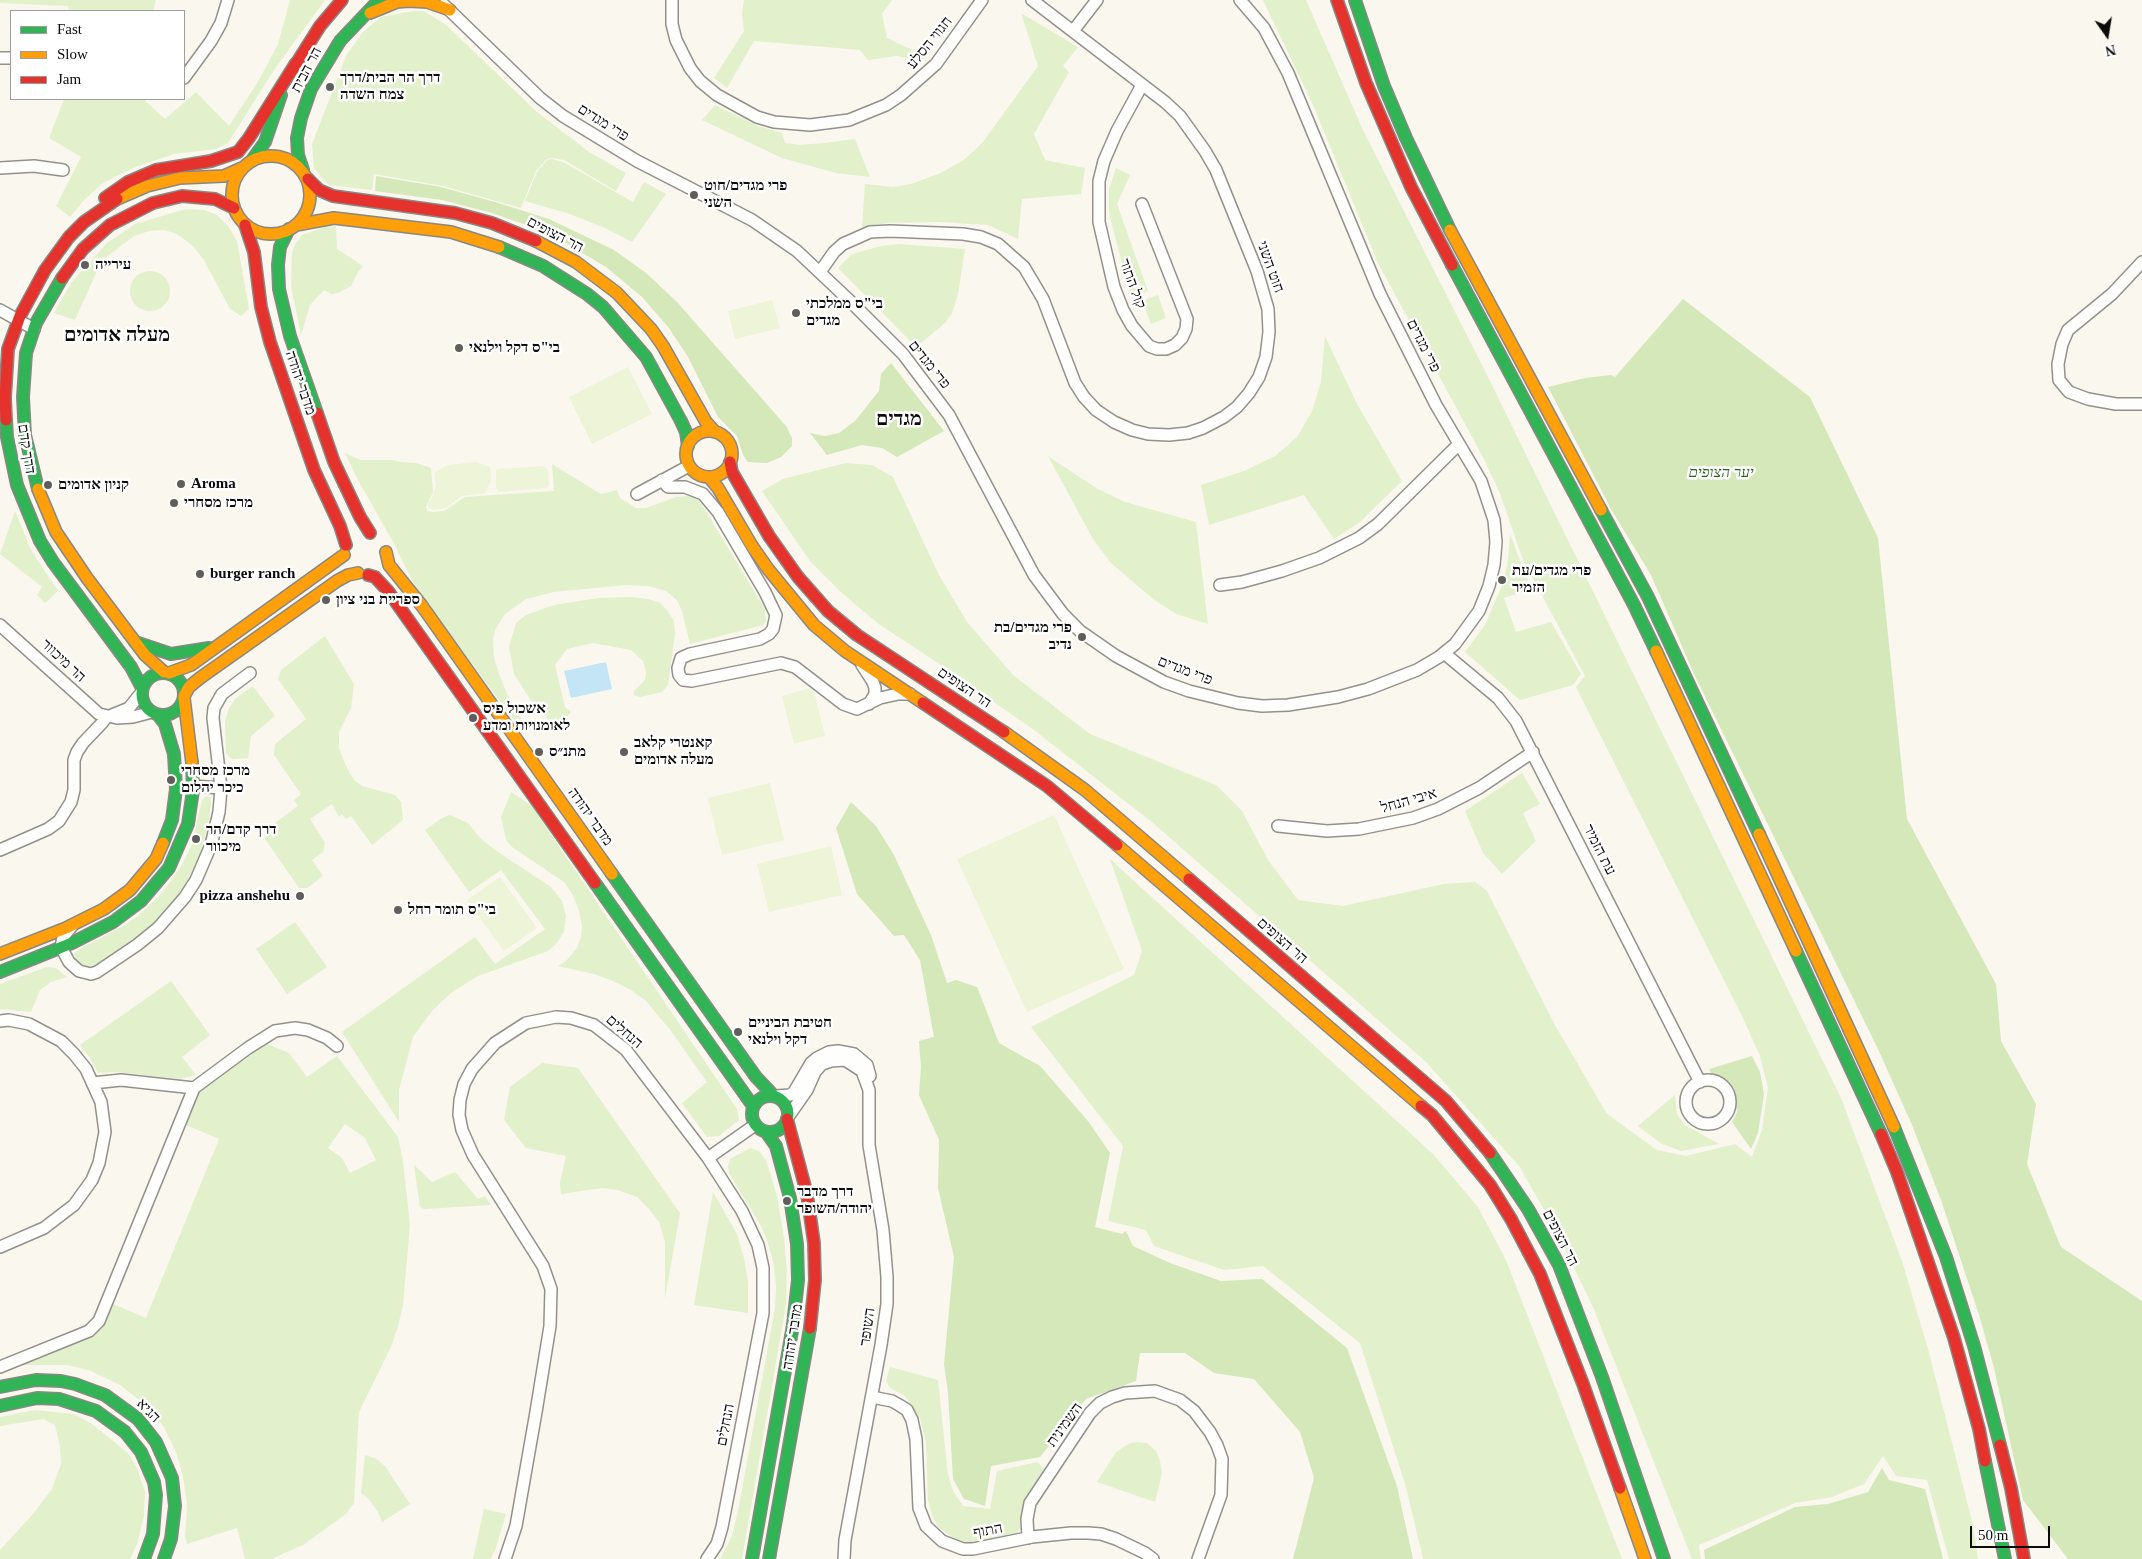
<!DOCTYPE html>
<html>
<head>
<meta charset="utf-8">
<style>
	body { margin:0 }
	#map { position:relative; width:2142px; height:1559px; overflow:hidden; background:#faf7ee; font-family:"Times New Roman",serif }
	canvas { display:block }
	.legend { position:absolute; left:10px; top:10px; width:175px; height:90px; box-sizing:border-box; background:#fff; border:1px solid #9d9d9d; margin:0; padding:6px 9px; list-style:none; font-size:15px; color:#0b0b0b }
	.legend li { display:flex; align-items:center; gap:10px; height:25px }
	.legend b { width:25px; border:1px solid #9d9d9d }
	.north { position:absolute; left:2082px; top:10px; width:50px; height:50px; -webkit-text-stroke:4px #fff; paint-order:stroke; rotate:167deg; font-size:14px; font-weight:700; line-height:20px; text-align:center; color:#0b0b0b }
	.north::after { content:''; display:block; margin:auto; width:18px; height:22px; background:#0b0b0b; clip-path:polygon(50% 0,100% 100%,50% 72%,0 100%) }
	.scale { position:absolute; left:1970px; top:1526px; width:80px; height:22px; box-sizing:border-box; border:2px solid #0b0b0b; border-top:0; padding-left:6px; font-size:15px; line-height:18px; white-space:nowrap; color:#0b0b0b; -webkit-text-stroke:4px #fff; paint-order:stroke }
</style>
</head>
<body>
<div id="map">
<canvas width="2142" height="1559"></canvas>
<ul class="legend">
<li><b style="height:6px;background:#30b455"></b>Fast</li>
<li><b style="height:6px;background:#ff9f0a"></b>Slow</li>
<li><b style="height:6px;background:#e5322d"></b>Jam</li>
</ul>
<div class="north">N</div>
<div class="scale">50 m</div>
</div>
<script>
const ctx = document.querySelector('canvas').getContext('2d');
ctx.lineJoin = 'round';
function fillPath(path, color) {
  ctx.fillStyle = color;
  ctx.fill(path, 'evenodd');
}
function poly(rows) {
  const path = new Path2D();
  for (const r of rows) {
    if (r.length === 3) {
      path.moveTo(r[0] + r[2], r[1]);
      path.arc(r[0], r[1], r[2], 0, 2 * Math.PI);
      continue;
    }
    path.moveTo(r[0], r[1]);
    for (let i = 2; i < r.length; i += 2) path.lineTo(r[i], r[i + 1]);
  }
  return path;
}
function trace(path, color, width, dash) {
  ctx.strokeStyle = color;
  ctx.lineWidth = width;
  ctx.lineCap = dash ? 'butt' : 'round';
  ctx.setLineDash(dash || []);
  ctx.stroke(path);
}
function drawText(font, color, halo, rows, align = 'center') {
  ctx.font = font + ' "Times New Roman",Heebo,serif';
  ctx.lineWidth = 5;
  ctx.setLineDash([]);
  ctx.textBaseline = 'middle';
  ctx.strokeStyle = halo;
  ctx.fillStyle = color;
  for (const [text, x, y, turn = 0] of rows) {
    ctx.save();
    ctx.translate(x, y);
    ctx.rotate((+turn || 0) * Math.PI / 180);
    ctx.textAlign = isNaN(turn) ? turn : align;
    if (halo) ctx.strokeText(text, 0, 0);
    ctx.fillText(text, 0, 0);
    ctx.restore();
  }
}
fillPath(poly([
	[0,0,156,0,153,11,69,11,68,6,0,3],
	[290,0,325,0,274,70,228,143,216,149,174,154,133,168,103,183,84,200,70,217,56,206,81,157,49,138,64,99,143,99,165,119,196,92,229,126,259,80,278,44],
	[744,0,892,0,882,14,887,38,925,56,920,65,907,58,896,56,868,60,860,50,754,41,727,88,714,78,744,31,742,14],
	[1263,0,1306,0,1363,130,1488,377,1841,1098,1902,1261,1928,1349,1973,1525,1978,1559,1949,1559,1927,1480,1896,1476,1883,1456,1864,1484,1832,1497,1795,1503,1699,1545,1701,1559,1692,1559,1593,1307,1553,1225,1519,1166,1426,1062,1153,823,1034,730,932,659,880,625,843,594,810,561,762,491,783,479,846,463,872,465,893,477,939,575,967,622,1013,675,1090,734,1216,785,1242,811,1268,860,1298,900,1343,906,1444,884,1475,882,1487,891,1556,1027,1607,1114,1657,1150,1686,1156,1735,1144,1752,1157,1762,1130,1768,1088,1760,1056,1742,1016,1576,687,1585,676,1523,560,1501,496,1484,459,1378,263,1313,105],
	[413,11,424,11,446,25,536,111,589,152,626,173,616,191,564,160,552,158,547,159,536,171,521,208,443,186,374,174,372,190,329,185,323,180,314,168,312,144,347,54,363,32,381,17],
	[1021,13,1078,47,1063,66,1069,72,1034,134,1045,160,1085,168,1081,194,1022,199,1018,239,988,225,939,222,887,223,862,227,865,184,893,187,911,184,941,173,965,159,983,142,1038,66],
	[715,105,758,126,782,133,785,143,800,145,824,143,855,139,870,177,836,173,782,158,702,120],
	[552,159,565,163,633,202,644,182,666,194,632,242,605,228,567,213,525,201,537,172,547,160],
	[1116,168,1130,175,1117,204,1148,291,1131,298,1109,213,1109,189],
	[186,209,204,210,217,215,228,226,237,241,249,309,241,316,230,309,204,260,193,246,177,234,164,230,149,231,134,236,105,258,97,271,75,320,54,313,71,283,107,243,135,224],
	[336,226,337,249,363,266,358,272,351,286,338,293,331,294,324,290,310,305,301,335,291,286,292,253,295,244,302,235,324,227],
	[899,244,965,249,958,294,952,313,945,323,916,347,838,268,852,254,881,246],
	[150,291,20],
	[1158,295,1166,318,1151,324,1142,301],
	[1325,336,1357,404,1402,481,1360,522,1334,539,1304,495,1209,525,1201,485,1244,471,1275,456,1297,437,1312,411,1321,382],
	[345,453,360,460,393,460,400,462,416,463,431,468,433,492,426,507,427,511,433,512,444,511,465,497,554,491,552,464,601,494,617,490,620,498,636,508,646,508,676,497,688,496,697,498,707,513,765,609,766,621,763,625,690,644,682,611,677,600,666,591,649,586,624,585,554,592,526,599,505,614,495,630,493,640,494,658,499,674,507,694,524,724,523,732,418,592,392,540,358,480],
	[1048,456,1096,488,1125,502,1196,522,1208,624,1176,614,1153,599,1111,563,1093,539],
	[15,511,32,552,58,591,45,603,37,595,42,587,0,554],
	[1510,534,1531,589,1504,598,1516,632,1551,622,1581,674,1573,685,1520,700,1465,652,1485,625,1503,583,1508,560],
	[632,597,648,599,660,603,667,610,674,621,675,634,668,685,662,692,640,697,634,695,634,691,645,680,646,672,643,661,631,650,593,643,567,649,555,665,565,707,571,712,558,728,535,707,514,674,509,647,516,623,526,615,554,605,598,598],
	[325,636,354,684,351,708,339,732,339,748,346,766,354,780,362,786,395,795,401,802,403,820,372,845,351,816,346,819,342,814,339,817,332,804,310,819,325,843,323,852,312,860,323,876,307,888,299,888,265,839,265,830,298,806,294,800,301,794,274,755,275,744,306,719,278,679,281,670],
	[253,686,275,716,251,736,248,758,232,759,226,753,225,721,229,708,236,698],
	[1522,773,1540,804,1523,813,1536,841,1502,874,1483,853,1465,811],
	[511,792,531,805,737,1109,739,1120,719,1136,707,1137,682,1103,707,1082,671,1031,646,1001,631,990,613,981,594,974,558,966,566,961,577,948,581,937,582,926,579,911,573,895,564,882,512,847,506,840,501,817],
	[205,797,210,797,211,804,208,826,199,857,185,885,170,908,152,927,125,947,98,964,89,966,78,964,74,954,78,950,123,926,139,915,159,896,170,882,183,863,192,844,202,800],
	[450,815,468,823,480,838,495,850,551,887,562,901,566,916,564,931,557,943,548,951,478,976,452,992,432,1011,413,1037,399,1090,399,1122,342,1032,475,937,495,964,545,929,501,870,469,892,425,830,442,818],
	[1110,859,1434,1155,1478,1207,1506,1260,1622,1559,1423,1559,1406,1487,1360,1343,1263,1266,1224,1270,1154,1246,1146,1230,1108,1221,1123,1146,1031,1027,1134,975,1142,951],
	[295,922,327,967,287,994,256,949],
	[47,967,56,968,67,977,51,982,40,990,31,1012,0,1009,0,984],
	[171,981,210,1035,182,1057,196,1075,180,1079,117,1072,98,1073,90,1058,80,1045],
	[265,1043,289,1053,307,1077,337,1056,398,1137,403,1161,410,1225,403,1305,398,1326,391,1347,359,1412,354,1503,346,1514,303,1545,271,1559,245,1559,237,1528,187,1544,185,1537,187,1505,183,1476,176,1452,164,1427,147,1406,120,1385,91,1371,68,1365,23,1365,93,1335,101,1329,113,1304,146,1318,219,1139,186,1125,197,1097,205,1085],
	[345,1124,365,1138,376,1160,350,1173,342,1158,328,1148],
	[542,1063,578,1068,680,1213,665,1299,665,1242,659,1222,648,1208,637,1197,618,1190,602,1188,561,1194,560,1183,566,1156,526,1148,504,1120,510,1087],
	[1675,1095,1677,1114,1685,1125,1719,1144,1681,1151,1662,1144,1638,1126],
	[750,1148,759,1151,766,1160,777,1196,784,1238,787,1273,786,1305,742,1559,720,1559,732,1536,738,1511,775,1308,776,1285,773,1261,767,1240,761,1226,729,1173,728,1167,730,1159],
	[414,1165,432,1182,455,1172,478,1199,485,1196,491,1205,424,1209,420,1207],
	[713,1192,737,1234,744,1258,748,1282,748,1313,694,1305],
	[890,1367,938,1380,948,1475,953,1491,963,1506,990,1509,997,1471,1037,1462,1044,1469,1024,1499,1020,1528,1016,1534,975,1543,957,1540,939,1528,932,1515,928,1500,926,1442,920,1419,905,1396,890,1388,886,1381],
	[35,1410,74,1414,92,1424,129,1454,137,1468,145,1492,144,1516,137,1544,130,1559,0,1559,0,1550,33,1514,52,1489,61,1464,60,1446,55,1425,43,1419,0,1426,0,1417],
	[1138,1442,1147,1443,1156,1451,1160,1461,1162,1473,1155,1502,1097,1482,1116,1452,1130,1443],
	[365,1455,375,1458,385,1466,410,1504,382,1522,378,1512,367,1497,361,1493],
	[484,1509,506,1514,495,1551,490,1559,473,1559]
]), '#e3f0cc');
fillPath(poly([
	[376,176,441,187,495,202,549,219,614,250,646,273,677,302,786,426,792,438,792,446,781,457,767,463,748,462,743,455,737,436,718,417,688,357,669,328,642,297,606,267,566,243,529,226,492,213,442,200,375,191],
	[1683,299,1810,397,1878,538,1907,819,1996,984,2001,1041,2036,1104,2027,1164,2061,1247,2142,1301,2142,1559,2068,1559,2023,1500,1994,1368,1979,1315,1941,1200,1912,1125,1878,1049,1694,674,1651,575,1612,511,1548,387,1585,378,1611,375,1615,377],
	[891,363,944,431,897,457,882,448,862,445,827,455,810,433,824,436,839,433,855,421,879,391,881,374],
	[851,802,876,826,894,855,931,935,947,983,956,980,977,987,999,1043,1040,1066,1088,1121,1110,1153,1095,1227,1122,1234,1126,1231,1133,1246,1170,1263,1221,1281,1262,1279,1347,1348,1397,1486,1413,1559,1293,1559,1314,1478,1300,1432,1254,1379,1214,1373,1185,1353,1140,1353,1136,1381,1086,1399,1040,1457,991,1466,985,1506,964,1499,953,1479,948,1393,944,1364,954,1257,938,1188,939,1140,919,1095,921,1067,919,1041,934,1037,920,960,904,935,894,936,857,894,836,828],
	[1752,1056,1760,1072,1764,1094,1758,1133,1751,1149,1732,1122,1737,1112,1735,1090,1723,1078,1712,1076,1709,1069],
	[1882,1468,1889,1480,1925,1489,1943,1559,1705,1559,1704,1550,1795,1507,1828,1504,1868,1492]
]), '#d4e8ba');
fillPath(poly([
	[772,300,780,328,735,339,728,311],
	[628,367,652,414,592,444,569,397],
	[476,462,490,467,491,479,487,491,484,493,462,496,446,508,434,510,429,508,427,503,431,500,436,485,434,473,448,465],
	[543,466,548,470,549,484,547,488,499,492,496,488,496,470,499,469],
	[813,687,825,736,794,744,782,696],
	[770,783,784,840,722,855,708,798],
	[1054,815,1124,969,1027,1012,957,859],
	[831,846,842,895,769,912,757,864],
	[500,877,537,928,504,951,467,900]
]), '#edf4d7');
fillPath(poly([
	[606,662,612,689,571,698,564,671]
]), '#c3e5f6');
const street = poly([
	[672,0,672,24,676,40,690,68,700,81,717,95,757,117,774,122,810,125,849,120,886,105,901,95,936,64,982,0],
	[444,5,540,98,563,116,637,161,752,220,797,251,849,300,903,354,949,415,1034,575,1063,614,1080,631,1116,656,1164,682,1189,691,1238,703,1262,706,1288,705,1338,697,1368,689,1417,670,1439,657,1455,644,1479,611,1489,586,1494,565,1496,542,1494,520,1481,481,1436,405,1380,294,1288,73,1264,28,1240,0],
	[1073,31,1097,0],
	[0,58,11,58],
	[184,78,211,41,221,23,228,0],
	[0,168,34,166,63,170],
	[1142,204,1187,319,1186,329,1182,338,1175,345,1166,349,1157,349,1149,346,1132,326,1123,310,1114,287,1099,222,1099,181,1104,161,1117,131,1142,85],
	[2142,262,2112,294,2068,330,2062,344,2058,364,2059,380,2069,392,2088,399,2116,404,2142,404],
	[820,272,834,252,843,244,870,232,890,231,963,234,981,237,998,244,1024,267,1043,299,1075,383,1084,397,1096,410,1114,422,1132,430,1148,434,1169,435,1188,433,1203,428,1224,417,1237,407,1249,393,1259,377,1266,357,1269,332,1268,309,1257,271,1216,170,1205,151,1180,116,1165,102,1032,0],
	[0,310,34,329],
	[662,480,668,487,685,487,703,494,718,512,765,592,776,615,773,629,769,634,760,639,690,654,681,658,678,668,679,675,683,680,692,681,781,663,795,667,843,704,857,709,880,698,898,694,910,694],
	[637,494,689,466],
	[1220,585,1242,582,1282,571,1319,558,1359,538,1378,524,1459,444],
	[0,625,99,714,117,718,133,717,152,712],
	[1444,653,1498,698,1516,721,1700,1082],
	[862,665,873,682,875,688,875,694,869,704],
	[112,715,129,708,141,693],
	[193,786,221,788],
	[1278,826,1327,831,1359,829,1413,818,1438,809,1479,788,1533,752],
	[0,850,48,829,59,821,71,802,74,790,74,760,77,752,83,743,102,723,107,716],
	[72,926,63,937,61,947,69,962,79,971,91,974,97,972,137,945,158,928,185,897,196,880,211,845,219,812,221,788,213,718,214,708,222,694,250,673],
	[0,1021,9,1020,29,1024,61,1041,74,1054,86,1069,101,1102,105,1132,99,1163,92,1180,74,1205,44,1228,0,1247],
	[1708,1102,22],
	[93,1083,121,1080,194,1088],
	[776,1096,790,1095,794,1092,811,1063,817,1058,829,1052,838,1051,854,1054,867,1065,870,1076],
	[788,1117,807,1090,815,1072,822,1064,831,1061,845,1060,862,1071,869,1090,869,1145,883,1230,887,1277,887,1304,881,1345,845,1540,844,1559],
	[708,1158,755,1125],
	[0,1367,89,1331,99,1321,194,1088,248,1048,275,1031,295,1028,308,1030,327,1038,337,1046],
	[872,1397,892,1401,899,1405,907,1410,912,1420,916,1439,919,1508,926,1526,942,1541,963,1549,973,1549,1032,1537,1071,1533,1088,1533,1101,1534,1116,1539,1145,1553,1153,1559],
	[1028,1538,1027,1519,1030,1503,1090,1413,1100,1403,1112,1397,1125,1393,1155,1391,1180,1400,1194,1411,1210,1432,1217,1445,1222,1459,1221,1495,1198,1559],
	[505,1559,516,1526,536,1412,550,1326,551,1289,543,1266,473,1155,462,1130,459,1115,460,1100,464,1084,472,1069,495,1043,526,1023,556,1017,571,1018,594,1025,626,1050,708,1158,742,1211,758,1245,763,1268,763,1313,722,1527,717,1544,707,1559]
]);
const fast = poly([
	[1355,0,1384,86,1406,138,1450,230],
	[252,160,265,142,281,95],
	[303,170,298,155,297,138,301,118,311,89,340,41,379,0],
	[289,229,280,247,278,265,279,289,290,336,317,413],
	[499,247,543,266,587,294,603,307,646,357,681,421,686,432,688,446],
	[1452,265,1634,605,1656,651],
	[6,420,7,437,17,485,40,541,53,562,131,667,142,688],
	[38,489,25,435,23,397,26,353,36,323,62,278],
	[1601,510,1648,597,1759,834],
	[135,642,171,654,209,648],
	[163,694,21],
	[158,715,165,724,174,754,176,789,172,820,163,843],
	[612,874,756,1077,774,1096],
	[595,883,753,1106],
	[1796,951,1881,1134],
	[0,972,72,943,113,922,141,901,169,868,188,824,193,790,192,763],
	[770,1114,18],
	[1894,1127,1946,1257,1974,1346,2000,1445],
	[1490,1153,1528,1209,1559,1265,1602,1377,1664,1559],
	[0,1387,36,1380,61,1381,75,1384,105,1395,138,1419,156,1442,172,1478,175,1506,171,1539,164,1559],
	[0,1406,37,1398,59,1399,96,1411,125,1432,141,1452,154,1482,156,1495,153,1534,144,1559],
	[1985,1461,2005,1559],
	[752,1559,793,1325,798,1280,797,1244,790,1198,776,1146,766,1132],
	[769,1559,810,1328]
]);
const slow = poly([
	[370,13,397,2,409,1,427,2,450,10],
	[271,195,39],
	[117,199,147,186,180,178,224,176,242,168],
	[296,225,334,218,451,232,499,247],
	[1450,230,1601,510],
	[536,241,576,262,617,293,651,329,663,346,706,422,715,432],
	[709,454,23],
	[709,477,718,488,752,546,768,569,814,625,845,651,923,703],
	[38,489,56,532,87,578,145,655,164,672],
	[386,552,389,565,422,606,612,874],
	[1656,651,1796,951],
	[169,673,191,665,344,555],
	[184,696,189,687,200,678,337,581,348,575,358,573],
	[184,698,192,763],
	[1004,732,1085,790,1189,879],
	[1759,834,1894,1127],
	[1117,845,1421,1106],
	[0,954,66,928,104,909,130,890,156,859,163,843],
	[1620,1488,1645,1559]
]);
const jam = poly([
	[1337,0,1366,83,1411,187,1452,265],
	[291,72,320,26,342,0],
	[308,179,319,190,333,196,455,213,492,223,536,241],
	[105,198,128,182,156,170,211,161,238,152,249,138,296,63],
	[245,225,254,252,261,307,270,342,314,470,340,526,346,545],
	[62,278,83,249,110,225,153,203,182,196,215,199,234,208],
	[317,413,334,462,360,517,370,533],
	[6,420,5,398,8,349,20,316,45,270,69,237,84,222,117,199],
	[730,462,732,472,769,536,798,577,828,611,857,635,1004,732],
	[368,575,375,577,388,591,595,883],
	[923,703,1047,786,1117,845],
	[1189,879,1446,1101,1490,1153],
	[1421,1106,1432,1115,1490,1185,1511,1219,1540,1274,1583,1384,1620,1488],
	[787,1119,807,1194,814,1243,815,1280,810,1328],
	[1881,1134,1897,1172,1954,1338,1979,1429,1985,1461],
	[2000,1445,2011,1488,2024,1559]
]);
trace(street, '#93918d', 14);
trace(fast, '#898884', 14);
trace(slow, '#898884', 14);
trace(jam, '#898884', 14);
trace(street, '#fefefc', 11);
trace(fast, '#30b455', 11);
trace(slow, '#ff9f0a', 11);
trace(jam, '#e5322d', 11);
for (const [x, y, r, color] of [
	[330,87,5,"#5f5e5a"],
	[694,195,5,"#5f5e5a"],
	[85,265,5,"#5f5e5a"],
	[796,313,5,"#5f5e5a"],
	[459,348,5,"#5f5e5a"],
	[181,484,5,"#5f5e5a"],
	[48,485,5,"#5f5e5a"],
	[174,503,5,"#5f5e5a"],
	[200,574,5,"#5f5e5a"],
	[1502,580,5,"#5f5e5a"],
	[326,600,5,"#5f5e5a"],
	[1082,637,5,"#5f5e5a"],
	[473,718,5,"#5f5e5a"],
	[539,752,5,"#5f5e5a"],
	[624,752,5,"#5f5e5a"],
	[171,780,5,"#5f5e5a"],
	[196,839,5,"#5f5e5a"],
	[300,896,5,"#5f5e5a"],
	[398,910,5,"#5f5e5a"],
	[738,1032,5,"#5f5e5a"],
	[787,1201,5,"#5f5e5a"]
]) {
  const dot = new Path2D();
  dot.arc(x, y, r, 0, 2 * Math.PI);
  ctx.fillStyle = color;
  ctx.fill(dot);
  trace(dot, '#fff', 2);
}
drawText('15px', '#0b0b0b', '#fff', [
	["חגווי הסלע",930,43,-51],
	["הר הבית",307,70,-62],
	["פרי מגדים",603,123,32],
	["הר הצופים",555,235,27],
	["חוט השני",1270,267,70],
	["קול התור",1132,284,70],
	["פרי מגדים",1423,346,63],
	["פרי מגדים",929,365,51],
	["מדבר יהודה",300,383,71],
	["דרך קדם",26,449,81],
	["הר מיכוור",63,661,43],
	["פרי מגדים",1185,671,21],
	["הר הצופים",964,688,34],
	["איבי הנחל",1409,801,-16],
	["מדבר יהודה",590,817,55],
	["עת הזמיר",1599,850,63],
	["הר הצופים",1282,941,41],
	["הנחלים",624,1032,41],
	["הר הצופים",1560,1238,63],
	["השופר",868,1327,-82],
	["מדבר יהודה",793,1337,-81],
	["הגיא",148,1411,46],
	["הנחלים",726,1425,-79],
	["השמינית",1065,1425,-54],
	["התוף",988,1531,-10]
]);
drawText('bold 15px', '#0b0b0b', '#fff', [
	["דרך הר הבית/דרך",340,78],
	["צמח השדה",340,95],
	["פרי מגדים/חוט",704,186],
	["השני",704,203],
	["עירייה",95,265],
	["בי\"ס ממלכתי",806,304],
	["מגדים",806,321],
	["בי\"ס דקל וילנאי",469,348],
	["Aroma",191,484],
	["קניון אדומים",58,485],
	["מרכז מסחרי",184,503],
	["פרי מגדים/עת",1512,571],
	["הזמיר",1512,588],
	["burger ranch",210,574],
	["ספריית בני ציון",336,600],
	["פרי מגדים/בת",1072,628,"right"],
	["נדיב",1072,645,"right"],
	["אשכול פיס",483,709],
	["לאומנויות ומדע",483,726],
	["קאנטרי קלאב",634,743],
	["מעלה אדומים",634,760],
	["מתנ״ס",549,752],
	["מרכז מסחרי",181,771],
	["כיכר יהלום",181,788],
	["דרך קדם/הר",206,830],
	["מיכוור",206,847],
	["pizza anshehu",290,896,"right"],
	["בי\"ס תומר רחל",408,910],
	["חטיבת הביניים",748,1023],
	["דקל וילנאי",748,1040],
	["דרך מדבר",797,1192],
	["יהודה/השופר",797,1209]
], 'left');
drawText('italic 15px', '#2a6519', '#fff', [
	["יער הצופים",1721,473]
]);
drawText('bold 20px', '#0b0b0b', '#fff', [
	["מעלה אדומים",117,336],
	["מגדים",899,420]
]);
</script>
</body>
</html>
